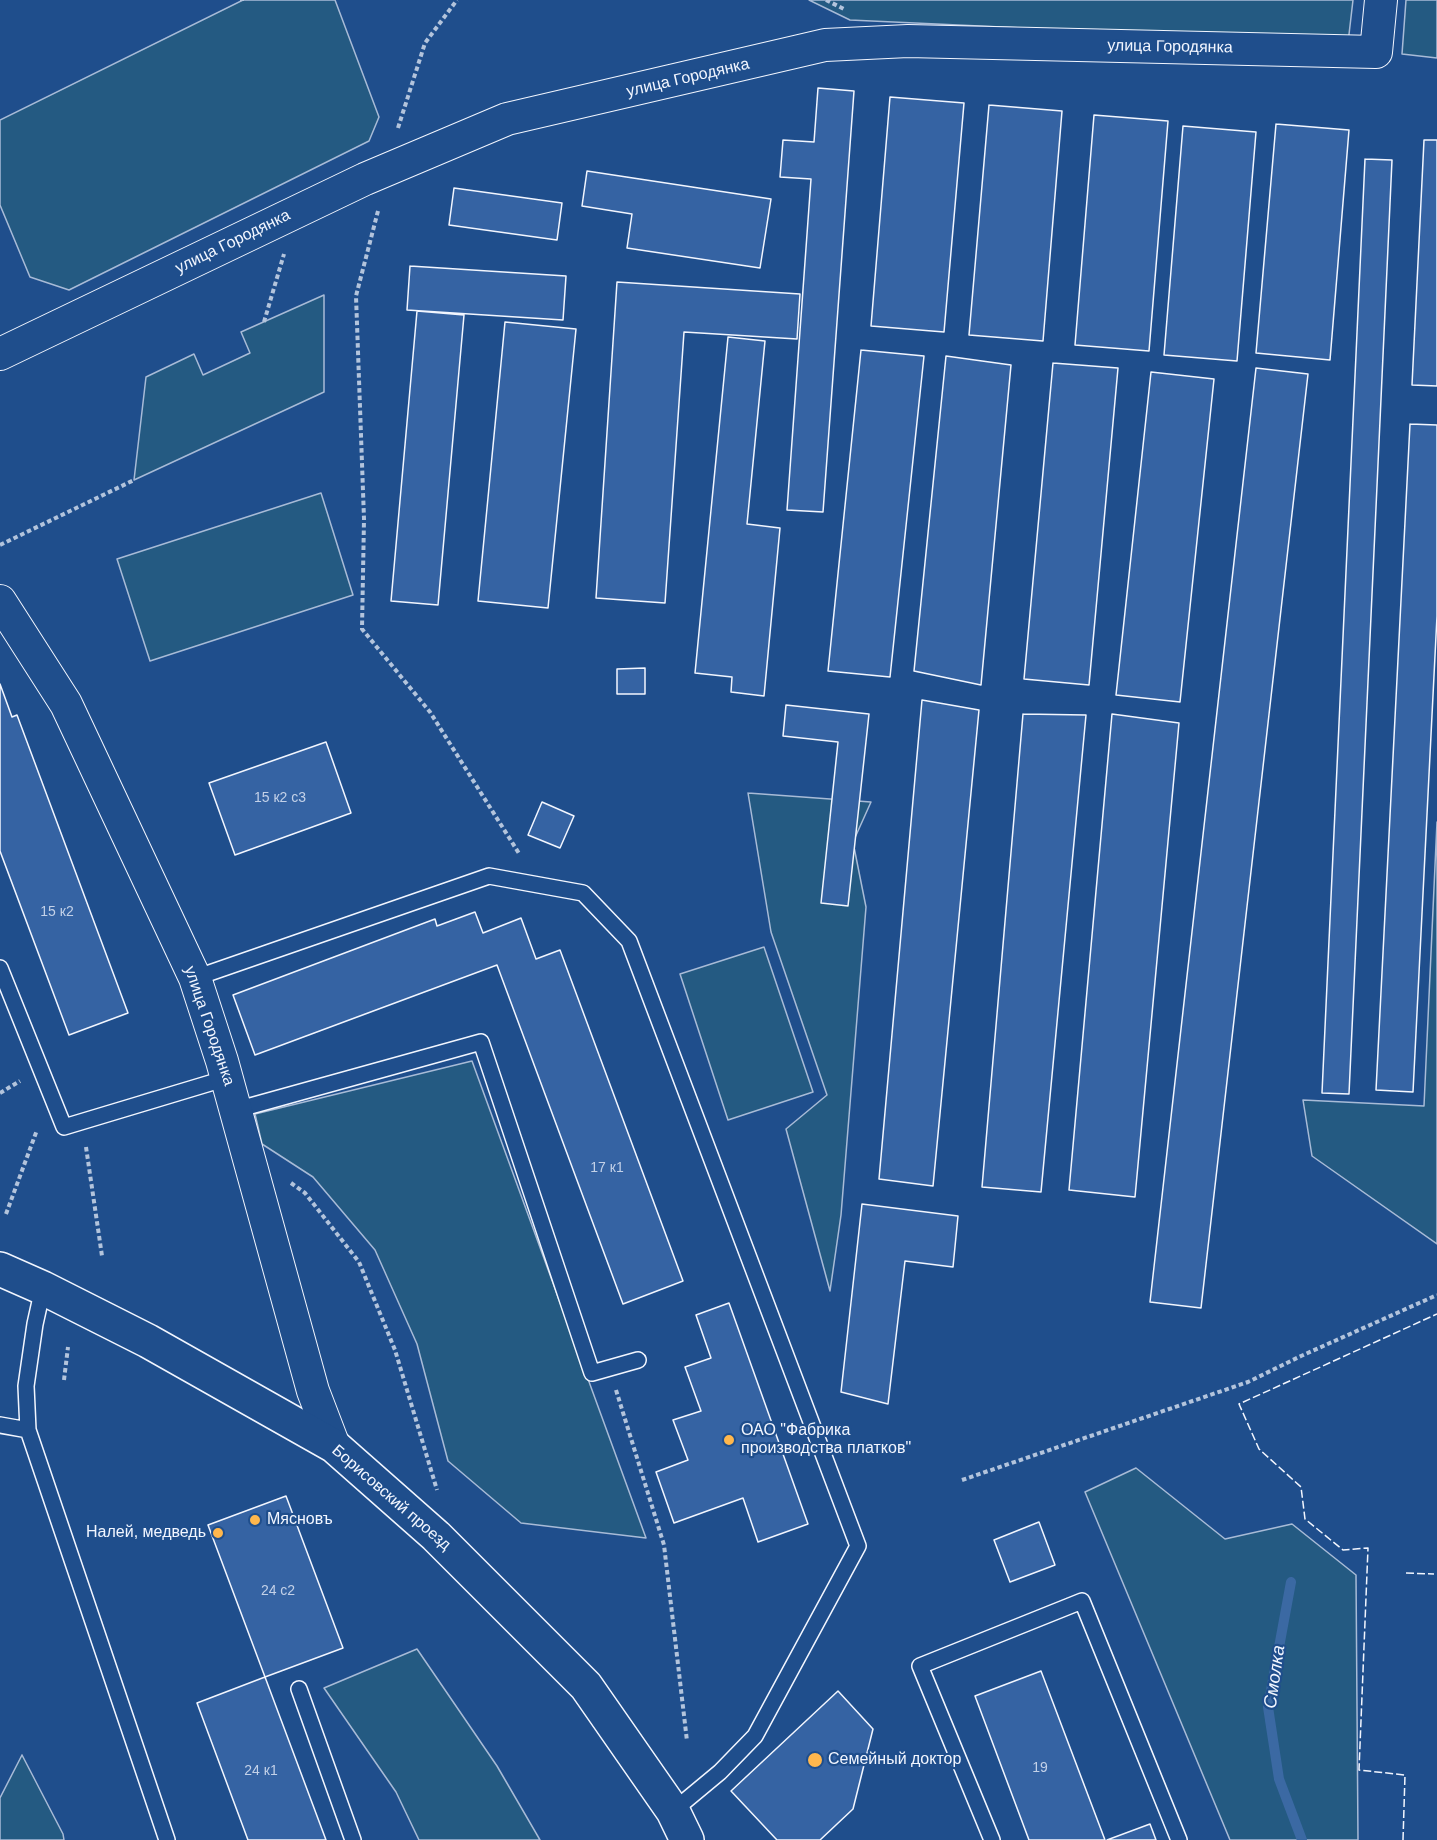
<!DOCTYPE html>
<html>
<head>
<meta charset="utf-8">
<style>
	body { margin:0 }
	canvas { display:block; background:#1f4e8c }
</style>
</head>
<body>
<canvas width="1437" height="1840"></canvas>
<script>
const ctx = document.querySelector('canvas').getContext('2d');
ctx.lineJoin = 'round';
function fillPath(path, color) {
  ctx.fillStyle = color;
  ctx.fill(path, 'evenodd');
}
function poly(rows) {
  const path = new Path2D();
  for (const r of rows) {
    path.moveTo(r[0], r[1]);
    for (let i = 2; i < r.length; i += 2) path.lineTo(r[i], r[i + 1]);
  }
  return path;
}
function trace(path, color, width, dash) {
  ctx.strokeStyle = color;
  ctx.lineWidth = width;
  ctx.lineCap = dash ? 'butt' : 'round';
  ctx.setLineDash(dash || []);
  ctx.stroke(path);
}
function drawText(font, color, halo, rows, align = 'center') {
  ctx.font = font + ' Arial,sans-serif';
  ctx.lineWidth = 4.5;
  ctx.setLineDash([]);
  ctx.textBaseline = 'middle';
  ctx.strokeStyle = halo;
  ctx.fillStyle = color;
  for (const [text, x, y, turn = 0] of rows) {
    ctx.save();
    ctx.translate(x, y);
    ctx.rotate((+turn || 0) * Math.PI / 180);
    ctx.textAlign = isNaN(turn) ? turn : align;
    if (halo) ctx.strokeText(text, 0, 0);
    ctx.fillText(text, 0, 0);
    ctx.restore();
  }
}
const green = poly([
	[243,0,335,0,379,117,369,141,69,290,30,277,0,205,0,120,243,0],
	[809,0,1353,0,1348,43,850,20,809,0],
	[1406,0,1437,0,1437,58,1402,54,1406,0],
	[324,295,324,392,134,480,146,377,194,354,203,375,250,353,241,332,324,295],
	[321,493,353,595,150,661,117,559,321,493],
	[748,793,871,802,853,842,866,907,841,1215,830,1291,786,1129,827,1095,771,932,748,793],
	[1437,822,1437,1244,1312,1156,1303,1100,1424,1106,1437,822],
	[764,947,813,1092,728,1120,680,974,764,947],
	[472,1061,646,1538,521,1523,448,1461,417,1344,375,1250,313,1177,262,1144,255,1114,472,1061],
	[1136,1468,1225,1539,1292,1524,1356,1575,1358,1840,1230,1840,1085,1492,1136,1468],
	[417,1649,497,1766,540,1840,419,1840,396,1792,324,1688,417,1649],
	[22,1755,63,1834,64,1840,0,1840,0,1798,22,1755]
]);
fillPath(green, '#245a82');
trace(green, '#a8bbd7', 1.5);
trace(poly([
	[1291,1582,1268,1707,1279,1779,1302,1840]
]), '#3b69a3', 10);
const building = poly([
	[818,88,854,91,823,512,787,510,811,179,780,177,783,140,814,142,818,88],
	[890,97,964,103,944,332,871,326,890,97],
	[989,105,1062,111,1043,341,969,335,989,105],
	[1094,115,1168,121,1149,351,1075,345,1094,115],
	[1276,124,1349,130,1330,360,1256,353,1276,124],
	[1183,126,1256,132,1237,361,1164,355,1183,126],
	[1424,140,1437,140,1437,386,1412,385,1424,140],
	[1365,159,1392,160,1349,1094,1322,1093,1365,159],
	[587,171,771,199,760,268,627,248,632,214,582,206,587,171],
	[454,188,562,203,557,240,449,225,454,188],
	[410,266,566,276,563,320,407,310,410,266],
	[617,282,800,294,797,339,684,332,665,603,596,598,617,282],
	[417,311,464,315,438,605,391,601,417,311],
	[505,322,576,329,548,608,478,601,505,322],
	[728,337,765,341,747,524,780,528,764,696,731,692,732,677,695,673,728,337],
	[861,350,924,356,890,677,828,671,861,350],
	[946,356,1011,365,981,685,914,671,946,356],
	[1053,363,1118,368,1089,685,1024,679,1053,363],
	[1256,368,1308,374,1201,1308,1150,1302,1256,368],
	[1151,372,1214,379,1180,702,1116,695,1151,372],
	[1410,424,1437,425,1437,616,1413,1092,1376,1090,1410,424],
	[645,668,645,694,617,694,617,669,645,668],
	[0,684,12,717,17,715,128,1013,69,1035,0,851,0,684],
	[922,700,979,710,933,1186,879,1179,922,700],
	[786,705,869,714,848,906,821,903,838,742,783,736,786,705],
	[1023,714,1086,715,1041,1192,982,1187,1023,714],
	[1112,714,1179,723,1135,1197,1069,1190,1112,714],
	[326,742,351,813,235,855,209,783,326,742],
	[542,802,574,816,560,848,528,835,542,802],
	[475,912,483,933,521,918,536,959,560,950,683,1281,623,1304,497,965,255,1055,233,995,435,919,437,926,475,912],
	[862,1204,958,1216,953,1267,905,1261,888,1404,841,1392,862,1204],
	[729,1303,808,1524,758,1542,743,1498,674,1523,656,1472,688,1460,673,1420,701,1411,685,1367,711,1358,696,1315,729,1303],
	[286,1496,343,1648,265,1677,208,1525,286,1496],
	[1039,1522,1055,1565,1010,1582,994,1540,1039,1522],
	[1041,1671,1105,1840,1029,1840,975,1696,1041,1671],
	[265,1677,326,1840,248,1840,197,1703,265,1677],
	[838,1691,873,1729,853,1809,820,1840,777,1840,731,1791,838,1691],
	[1150,1824,1156,1840,1107,1840,1150,1824]
]);
fillPath(building, '#3563a3');
trace(building, '#f2f6ff', 1.5);
const service = poly([
	[0,968,64,1127,227,1078],
	[195,978,489,876,583,893,629,941,858,1546,755,1736,720,1772,673,1811],
	[236,1110,481,1042,592,1373,638,1360],
	[0,1425,28,1430,26,1386,35,1324,43,1288],
	[28,1430,167,1840],
	[299,1689,353,1840],
	[992,1840,920,1666,1082,1601,1179,1840]
]);
const minor = poly([
	[0,354,365,179,507,119,825,45,908,41,1376,52,1381,0],
	[0,601,66,704,195,978,222,1061,313,1391,334,1446]
]);
const tertiary = poly([
	[0,1269,43,1288,148,1341,334,1446,436,1536,586,1686,673,1811,687,1840]
]);
trace(service, '#f2f6ff', 18);
trace(minor, '#f2f6ff', 34);
trace(tertiary, '#f2f6ff', 36);
trace(poly([
	[242,0,242,1],
	[826,0,844,9],
	[398,128,425,43,457,0],
	[378,211,356,296,364,519,362,629,430,712,520,855],
	[264,322,284,254],
	[0,545,134,480],
	[0,1093,20,1081],
	[86,1147,102,1256],
	[291,1183,305,1193,359,1262,395,1350,437,1490],
	[6,1214,37,1130],
	[64,1380,68,1347],
	[616,1390,664,1545,687,1741],
	[962,1480,1248,1382,1301,1356,1437,1295]
]), '#b3c4dc', 4, [4.5, 3]);
trace(service, '#1f4e8c', 15);
trace(minor, '#1f4e8c', 32);
trace(tertiary, '#1f4e8c', 33);
trace(poly([
	[1406,1573,1434,1574],
	[1403,1840,1405,1775,1359,1770,1368,1548,1343,1550,1305,1519,1301,1487,1259,1449,1239,1404,1437,1314]
]), '#f2f6ff', 1.5, [8, 3]);
for (const [x, y, r, color] of [
	[729,1440,6,"#ffb74d"],
	[255,1520,6,"#ffb74d"],
	[218,1533,6,"#ffb74d"],
	[815,1760,8,"#ffb74d"]
]) {
  const dot = new Path2D();
  dot.arc(x, y, r, 0, 2 * Math.PI);
  ctx.fillStyle = color;
  ctx.fill(dot);
  trace(dot, '#1f4e8c', 2);
}
drawText('14px', '#c3d1e8', null, [
	["15 к2 с3",280,798],
	["15 к2",57,912],
	["17 к1",607,1168],
	["24 с2",278,1591],
	["19",1040,1768],
	["24 к1",261,1771]
]);
drawText('16px', '#f2f6ff', '#1f4e8c', [
	["улица Городянка",1170,47,1],
	["улица Городянка",688,78,-13],
	["улица Городянка",233,242,-26],
	["улица Городянка",209,1026,71],
	["Борисовский проезд",391,1498,41]
]);
drawText('16px', '#f2f6ff', '#1f4e8c', [
	["ОАО \"Фабрика",741,1431],
	["производства платков\"",741,1449],
	["Мясновъ",267,1520],
	["Налей, медведь",206,1533,"right"],
	["Семейный доктор",828,1760]
], 'left');
drawText('italic 18px', '#f2f6ff', '#1f4e8c', [
	["Смолка",1275,1677,-82]
]);
</script>
</body>
</html>
